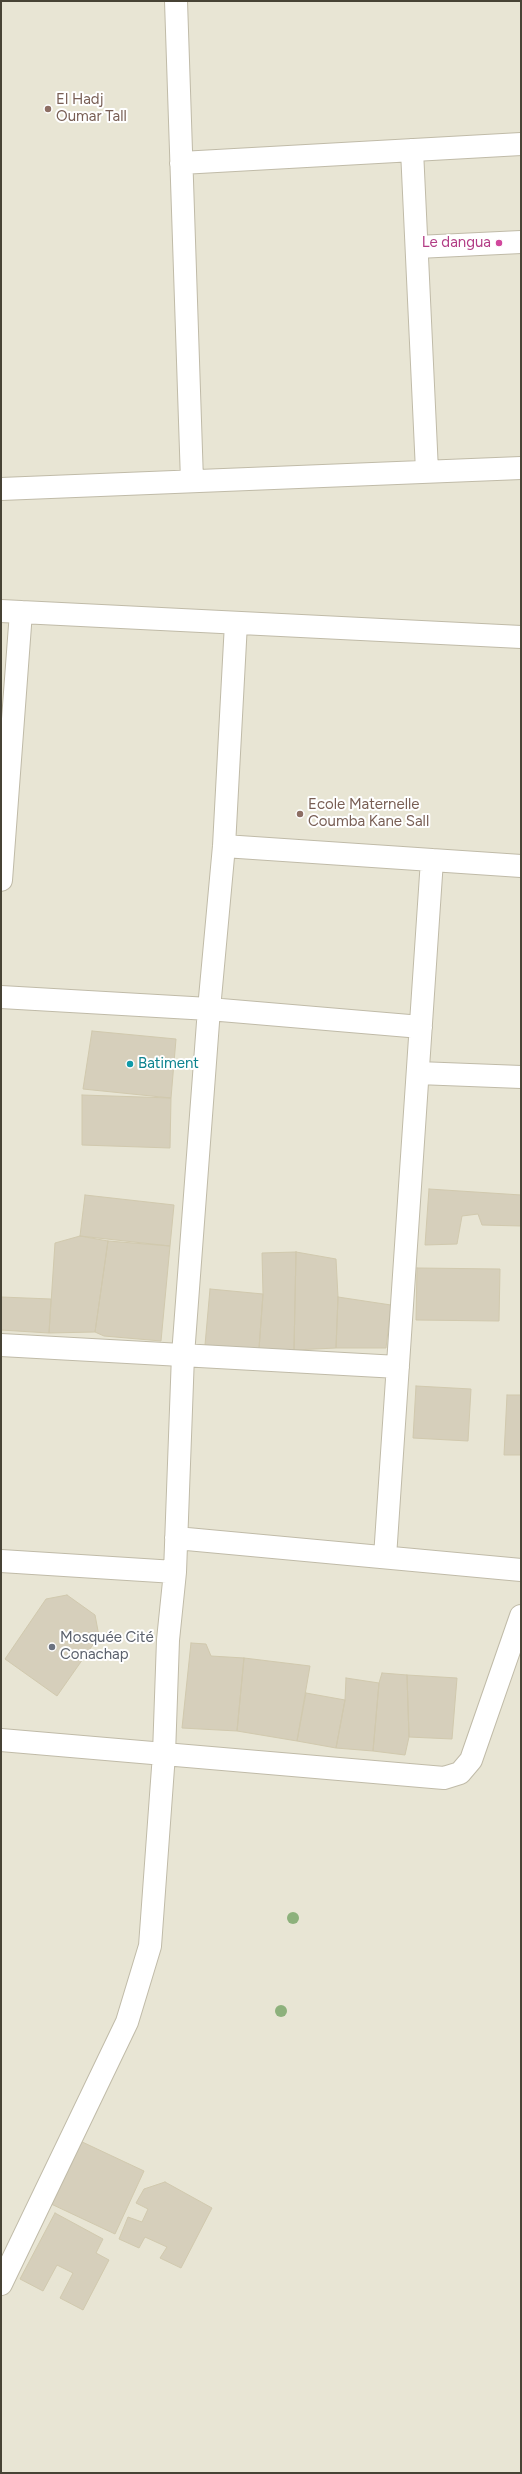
<!DOCTYPE html>
<html>
<head>
<meta charset="utf-8">
<style>
	body { margin:0 }
	#map { position:relative; width:522px; height:2474px; overflow:hidden; background:#f4f2e6; font-family:Figtree,sans-serif }
	canvas { display:block }
	.frame { position:absolute; inset:0; border:2px solid #474335; pointer-events:none }
</style>
</head>
<body>
<div id="map">
<canvas width="522" height="2474"></canvas>
<div class="frame"></div>
</div>
<script>
const ctx = document.querySelector('canvas').getContext('2d');
ctx.lineJoin = 'round';
function fillPath(path, color) {
  ctx.fillStyle = color;
  ctx.fill(path, 'evenodd');
}
function poly(rows) {
  const path = new Path2D();
  for (const r of rows) {
    path.moveTo(r[0], r[1]);
    for (let i = 2; i < r.length; i += 2) path.lineTo(r[i], r[i + 1]);
  }
  return path;
}
function trace(path, color, width, dash) {
  ctx.strokeStyle = color;
  ctx.lineWidth = width;
  ctx.lineCap = dash ? 'butt' : 'round';
  ctx.setLineDash(dash || []);
  ctx.stroke(path);
}
function drawText(font, color, halo, rows, align = 'center') {
  ctx.font = font + ' Figtree,sans-serif';
  ctx.lineWidth = 4;
  ctx.setLineDash([]);
  ctx.textBaseline = 'middle';
  ctx.strokeStyle = halo;
  ctx.fillStyle = color;
  for (const [text, x, y, turn = 0] of rows) {
    ctx.save();
    ctx.translate(x, y);
    ctx.rotate((+turn || 0) * Math.PI / 180);
    ctx.textAlign = isNaN(turn) ? turn : align;
    if (halo) ctx.strokeText(text, 0, 0);
    ctx.fillText(text, 0, 0);
    ctx.restore();
  }
}
fillPath(poly([
	[1,1,521,1,521,2473,1,2473]
]), '#e8e5d4');
const building = poly([
	[92,1031,176,1039,171,1098,83,1089,92,1031],
	[82,1095,171,1098,170,1148,82,1145,82,1095],
	[429,1189,521,1195,521,1226,482,1225,478,1214,462,1216,457,1244,425,1245,429,1189],
	[85,1195,174,1205,170,1246,80,1236,85,1195],
	[80,1236,108,1241,95,1332,49,1333,55,1243,80,1236],
	[108,1241,170,1246,161,1341,104,1336,95,1332,108,1241],
	[296,1252,336,1259,338,1297,336,1348,294,1350,296,1252],
	[296,1252,294,1350,259,1349,263,1294,262,1253,296,1252],
	[417,1268,500,1269,499,1321,416,1320,417,1268],
	[210,1289,263,1294,259,1349,205,1345,210,1289],
	[1,1297,51,1299,49,1333,1,1330,1,1297],
	[338,1297,391,1305,386,1348,336,1348,338,1297],
	[416,1386,471,1389,468,1441,413,1438,416,1386],
	[507,1395,521,1395,521,1455,504,1455,507,1395],
	[67,1595,95,1615,99,1636,57,1696,5,1659,46,1599,67,1595],
	[191,1643,206,1644,211,1656,244,1658,237,1731,182,1728,191,1643],
	[244,1658,310,1666,297,1741,237,1731,244,1658],
	[382,1673,407,1675,409,1737,405,1755,373,1751,379,1683,382,1673],
	[407,1675,457,1678,452,1739,409,1737,407,1675],
	[346,1678,379,1683,373,1751,336,1748,345,1700,346,1678],
	[306,1693,345,1700,336,1748,297,1741,306,1693],
	[78,2140,144,2171,115,2234,49,2203,78,2140],
	[165,2182,212,2208,181,2268,160,2258,167,2247,145,2237,139,2248,119,2239,128,2217,142,2222,148,2209,136,2203,144,2189,165,2182],
	[55,2213,103,2239,96,2253,109,2260,83,2310,60,2298,73,2273,57,2265,43,2291,20,2279,55,2213]
]);
fillPath(building, '#d6cfbb');
trace(building, '#d1c9ae', 1);
const street = poly([
	[176,1,192,481],
	[412,150,427,471],
	[181,163,521,144],
	[417,247,521,242],
	[1,489,521,468],
	[1,611,521,637],
	[224,846,521,866],
	[1,880,21,612],
	[1,997,209,1009,421,1027],
	[418,1073,521,1077],
	[1,1345,398,1367],
	[176,1538,521,1570],
	[385,1557,432,860],
	[1,1561,175,1572],
	[1,1740,444,1778,460,1773,471,1760,521,1616],
	[1,2284,127,2022,150,1946,164,1754,168,1640,175,1572,183,1355,209,1009,224,846,236,623]
]);
trace(street, '#c0bba8', 24);
trace(street, '#fff', 22);
ctx.fillStyle = '#8db17c';
for (const [x, y] of [
	[293,1918],
	[281,2011]
]) {
  ctx.beginPath();
  ctx.arc(x, y, 6, 0, 2 * Math.PI);
  ctx.fill();
}
for (const [x, y, r, color] of [
	[48,109,4,"#8d6e63"],
	[499,243,4,"#d1479c"],
	[300,814,4,"#8d6e63"],
	[130,1064,4,"#0f9aa8"],
	[52,1647,4,"#6b7280"]
]) {
  const dot = new Path2D();
  dot.arc(x, y, r, 0, 2 * Math.PI);
  ctx.fillStyle = color;
  ctx.fill(dot);
  trace(dot, '#fff', 1.5);
}
drawText('15px', '#785e54', '#fff', [
	["El Hadj",56,100],
	["Oumar Tall",56,117],
	["Ecole Maternelle",308,805],
	["Coumba Kane Sall",308,822]
], 'left');
drawText('15px', '#b23c85', '#fff', [
	["Le dangua",491,243]
], 'right');
drawText('15px', '#0d838f', '#fff', [
	["Batiment",138,1064]
], 'left');
drawText('15px', '#5b616d', '#fff', [
	["Mosquée Cité",60,1638],
	["Conachap",60,1655]
], 'left');
</script>
</body>
</html>
